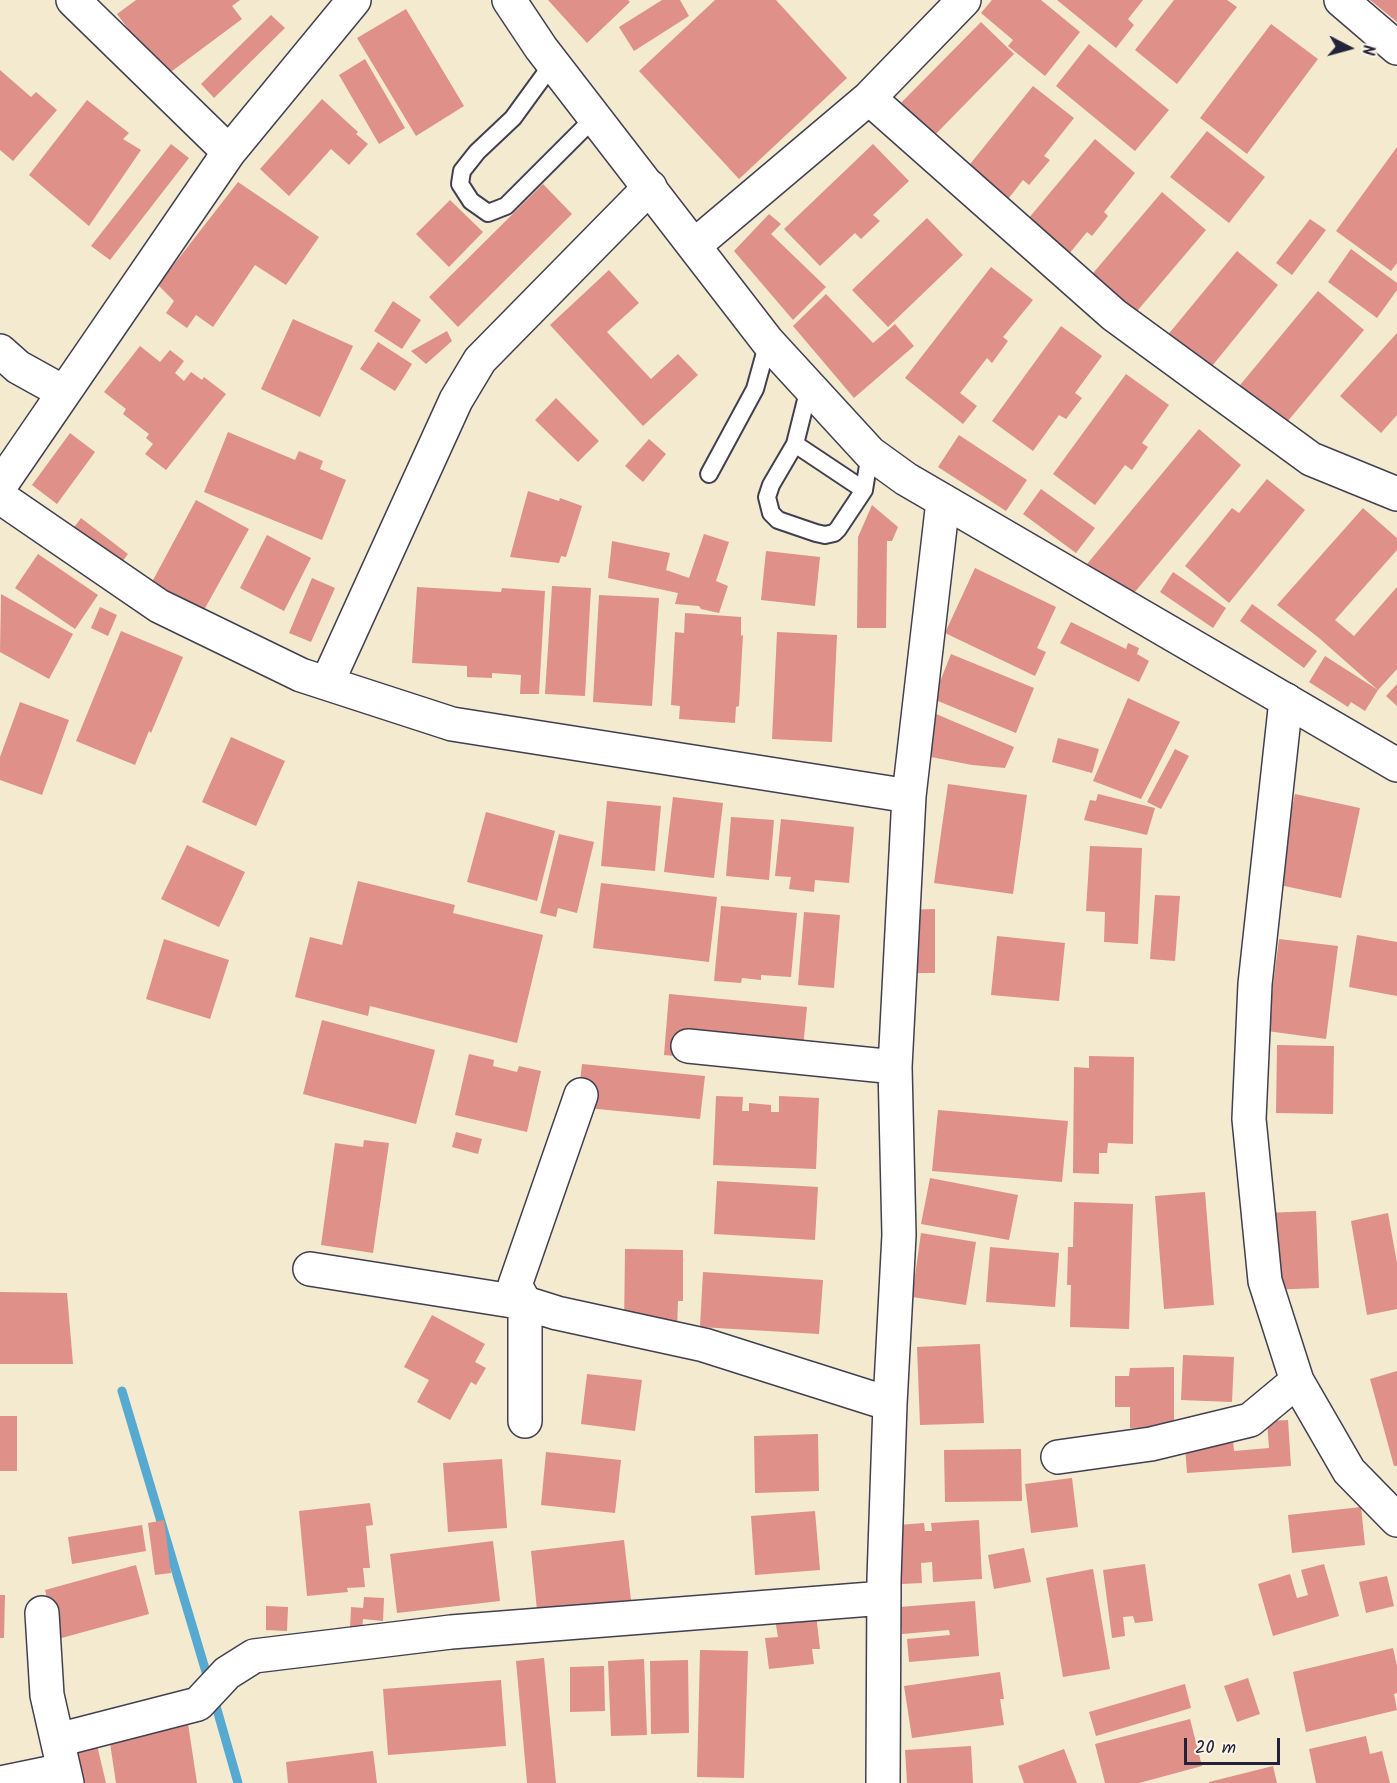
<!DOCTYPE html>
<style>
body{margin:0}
#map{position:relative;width:1397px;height:1783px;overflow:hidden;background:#f3ead0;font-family:Kalam,sans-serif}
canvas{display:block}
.north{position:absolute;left:1319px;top:18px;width:60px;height:60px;-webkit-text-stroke:4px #fcf5e5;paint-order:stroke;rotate:96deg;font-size:16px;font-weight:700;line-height:24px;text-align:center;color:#22223b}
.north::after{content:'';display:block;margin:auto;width:21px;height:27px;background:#22223b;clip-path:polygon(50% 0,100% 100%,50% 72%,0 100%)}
.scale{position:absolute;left:1184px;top:1738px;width:96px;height:27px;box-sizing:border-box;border:3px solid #22223b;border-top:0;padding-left:8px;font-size:18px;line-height:21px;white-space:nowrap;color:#22223b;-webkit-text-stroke:4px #fcf5e5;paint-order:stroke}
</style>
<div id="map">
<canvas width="1397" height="1783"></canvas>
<div class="north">N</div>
<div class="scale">20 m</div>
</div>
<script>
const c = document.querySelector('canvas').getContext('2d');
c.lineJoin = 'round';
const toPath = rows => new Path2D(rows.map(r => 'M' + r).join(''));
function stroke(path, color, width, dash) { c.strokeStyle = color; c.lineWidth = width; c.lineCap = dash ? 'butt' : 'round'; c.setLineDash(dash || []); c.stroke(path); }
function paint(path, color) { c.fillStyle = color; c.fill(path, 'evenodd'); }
stroke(toPath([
 [122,1391,209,1682],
 [214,1699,238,1783]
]), '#56a9d1', 9);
paint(toPath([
 [136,0,240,0,232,6,242,19,164,77,117,14],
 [548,0,628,0,630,2,587,43],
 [662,0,680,0,689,16,634,51,619,27],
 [715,0,776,0,847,78,739,179,639,71],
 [992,0,1041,0,1080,32,1045,76,1008,46,1013,40,981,13],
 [1057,0,1143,0,1128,19,1134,25,1116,48],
 [1174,0,1227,0,1237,7,1177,84,1135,50],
 [1370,0,1397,0,1397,22],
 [406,9,464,106,416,136,357,38],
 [271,15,285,28,214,98,201,84],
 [981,22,1014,54,929,141,896,108],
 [1271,24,1318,59,1247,154,1200,118],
 [1089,44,1169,110,1135,151,1056,86],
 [365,59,405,128,379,144,339,75],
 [0,70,31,97,36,92,57,110,13,161,0,150],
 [1033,86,1074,118,1044,156,1050,160,1029,185,1023,180,990,222,950,189],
 [322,99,358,132,356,134,368,144,349,165,331,149,289,196,260,169],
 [87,100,129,133,123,139,141,150,89,226,29,175],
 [1207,131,1265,177,1229,223,1170,177],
 [1095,139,1135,173,1104,212,1108,216,1092,236,1087,232,1050,277,1028,219],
 [171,144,189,158,110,260,91,246],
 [873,144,909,181,873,215,880,221,861,239,855,233,820,266,784,229],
 [1397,147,1397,263,1391,271,1336,231],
 [238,182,319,237,286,285,255,265,213,327,196,315,187,328,166,313,174,301,158,285],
 [543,184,572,214,458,327,429,297],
 [1162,192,1206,230,1121,330,1077,292],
 [450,200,483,232,449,267,416,234],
 [769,214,781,224,771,234,826,287,793,320,734,251],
 [927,218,963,255,888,327,852,290],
 [1310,219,1326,230,1292,275,1276,263],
 [1351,249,1397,283,1397,290,1377,318,1328,282],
 [1237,251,1278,285,1199,382,1157,348],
 [991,267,1033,300,1003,337,1008,341,992,363,987,358,960,393,977,406,963,424,905,378],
 [609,270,639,303,607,332,651,379,678,354,698,375,643,426,550,325],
 [1318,291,1364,330,1277,434,1231,396],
 [826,294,873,343,895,324,914,346,854,398,793,326],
 [393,301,421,320,402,349,374,331],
 [293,319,353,346,320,417,261,389],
 [1061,326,1102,356,1075,393,1082,398,1066,419,1059,415,1033,451,992,421],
 [447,331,452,341,426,364,411,351],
 [1397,333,1397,415,1381,433,1340,396],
 [378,342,412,364,395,391,360,369],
 [140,346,160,362,170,350,184,361,175,373,184,381,191,372,202,380,204,377,226,394,166,470,145,454,153,444,146,438,149,434,123,414,126,409,104,392],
 [1126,374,1169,405,1142,443,1148,447,1132,470,1125,465,1095,505,1053,474],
 [556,398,599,441,578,462,535,420],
 [1199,429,1241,465,1129,599,1087,564],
 [228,432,295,460,299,451,323,461,320,469,346,480,322,540,204,492],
 [70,433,95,452,57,504,32,485],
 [959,435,1027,480,1006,511,938,467],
 [649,439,666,454,643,482,625,466],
 [1267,479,1305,510,1229,603,1185,566,1232,508,1239,513],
 [1041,489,1095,528,1076,553,1023,514],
 [528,491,559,501,560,498,582,506,566,557,561,556,559,563,510,557],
 [196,500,249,529,204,610,152,582],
 [872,505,898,527,892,541,887,541,886,628,857,628,858,537],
 [1363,508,1397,538,1397,550,1335,620,1354,636,1397,587,1397,669,1378,690,1365,711,1351,702,1348,707,1309,682,1325,656,1378,690,1319,638,1277,605],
 [81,518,128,554,111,577,64,541],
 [704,534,729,542,716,581,728,586,719,613,701,609,699,606,675,604,678,593,608,578,612,541,670,553,666,570,689,578],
 [267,535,311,558,284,611,240,588],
 [766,551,820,557,815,606,761,600],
 [38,554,98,595,75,629,15,588],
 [975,568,1056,607,1037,648,1046,652,1035,676,945,633],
 [1173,572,1226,608,1213,628,1160,592],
 [312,578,335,588,311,642,289,633],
 [552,586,591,588,585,696,545,694],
 [417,587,501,592,502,588,545,591,539,694,520,694,521,675,492,673,492,678,467,677,467,666,412,663],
 [1,594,73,634,49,679,0,652],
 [599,595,659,598,652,706,593,702],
 [1252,604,1317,651,1304,668,1240,621],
 [100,607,117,615,108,636,91,628],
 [685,613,741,617,741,636,743,635,739,706,736,707,735,723,679,719,680,706,671,705,675,632,684,633],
 [1071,622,1126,649,1128,643,1139,648,1137,654,1149,661,1139,682,1060,643],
 [121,631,183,657,151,733,149,731,135,765,76,741],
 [777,632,837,635,832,742,772,739],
 [951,654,1034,688,1016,733,933,699],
 [1397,684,1397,706,1386,696],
 [1128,698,1180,722,1141,799,1093,781],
 [20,702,69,720,42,795,0,780,0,757],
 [936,714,1014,747,1005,768,972,765,931,757,927,736],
 [231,737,285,761,256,826,202,802],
 [1058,738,1099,749,1092,773,1052,762],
 [1175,749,1189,756,1161,809,1147,802],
 [948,784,1027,795,1013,894,934,883],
 [1098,794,1155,808,1147,835,1084,820,1090,800,1096,801],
 [1295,794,1360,808,1341,898,1275,884],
 [673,797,723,803,714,878,664,872],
 [607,801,661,806,655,871,601,866],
 [486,812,555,831,537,901,467,882],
 [731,817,774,820,769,880,726,876],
 [781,819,854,827,849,883,815,880,814,892,789,889,791,877,775,876],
 [559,834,594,842,577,913,558,908,556,917,540,913],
 [187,845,245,872,219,927,161,899],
 [1090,846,1142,848,1138,944,1104,942,1105,912,1086,911],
 [358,881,455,905,453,913,543,935,517,1043,370,1006,368,1016,295,997,310,937,342,945],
 [601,883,717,897,709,962,593,948],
 [1155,895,1180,896,1175,961,1150,959],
 [721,906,797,913,791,977,761,975,761,980,742,978,741,983,714,981],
 [935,909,935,973,903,973,903,910],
 [804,912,840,915,834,988,798,985],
 [1357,935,1397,942,1397,996,1349,987],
 [997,936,1065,943,1059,1001,991,995],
 [164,939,229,960,210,1019,146,999],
 [1279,939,1338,946,1326,1039,1267,1031],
 [669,994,807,1007,801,1068,739,1062,739,1068,696,1064,697,1058,664,1055],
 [322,1020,435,1050,416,1124,303,1094],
 [1277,1045,1334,1046,1333,1114,1276,1113],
 [469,1054,494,1060,493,1066,517,1072,519,1066,541,1071,527,1132,455,1115],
 [1089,1056,1134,1057,1133,1144,1108,1143,1107,1153,1099,1153,1099,1174,1073,1173,1074,1067,1089,1068],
 [582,1064,705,1076,700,1119,577,1107],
 [716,1096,743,1097,742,1111,749,1111,749,1103,771,1105,771,1112,779,1112,779,1096,819,1098,816,1169,713,1165],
 [938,1110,1068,1121,1062,1182,932,1171],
 [456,1132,482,1139,478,1154,452,1147],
 [364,1140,389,1143,373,1253,321,1245,335,1143,363,1147],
 [930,1178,1018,1195,1009,1240,921,1224],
 [717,1181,818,1187,815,1240,714,1234],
 [1205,1192,1214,1305,1164,1309,1155,1196],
 [1074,1202,1133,1204,1129,1329,1070,1327,1071,1285,1067,1285,1068,1247,1073,1247],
 [1316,1211,1319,1288,1268,1290,1265,1213],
 [1388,1213,1397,1263,1397,1309,1367,1315,1351,1221],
 [921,1233,976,1242,966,1305,912,1297],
 [990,1247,1059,1253,1055,1307,986,1302],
 [625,1249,683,1250,683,1301,678,1301,677,1330,624,1329],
 [703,1272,823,1280,819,1334,700,1327],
 [0,1292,67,1293,73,1364,0,1364],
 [432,1315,485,1344,475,1362,486,1368,476,1385,471,1382,450,1420,417,1402,429,1380,404,1367],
 [980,1344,984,1423,920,1425,917,1347],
 [1183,1355,1234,1357,1232,1402,1181,1400],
 [1174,1367,1174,1427,1130,1428,1130,1407,1115,1407,1115,1376,1129,1376,1130,1368],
 [1397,1371,1397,1466,1394,1466,1370,1379],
 [587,1374,642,1380,635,1431,581,1424],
 [0,1416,17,1416,17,1471,0,1471],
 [1288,1420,1291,1466,1187,1473,1184,1433,1232,1429,1234,1451,1269,1448,1267,1421],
 [818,1434,819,1491,755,1493,754,1436],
 [1021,1449,1022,1501,945,1502,944,1450],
 [546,1452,621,1460,615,1513,541,1505],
 [502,1459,507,1528,448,1532,443,1463],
 [1072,1478,1078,1527,1031,1533,1025,1484],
 [370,1503,373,1525,366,1526,370,1568,363,1568,365,1587,347,1588,348,1592,307,1596,299,1511],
 [1361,1507,1365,1545,1292,1553,1288,1515],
 [815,1511,820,1570,755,1575,751,1516],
 [164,1520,171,1573,155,1575,148,1523],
 [979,1520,982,1579,933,1582,932,1562,921,1563,922,1583,902,1584,899,1525,924,1523,925,1531,932,1531,931,1523],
 [142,1525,146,1551,72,1564,68,1537],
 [624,1540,631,1600,537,1610,531,1551],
 [493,1541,500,1601,397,1613,390,1554],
 [1024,1548,1031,1582,994,1589,988,1555],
 [1145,1564,1153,1621,1135,1623,1133,1616,1123,1617,1125,1636,1112,1638,1103,1570],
 [1324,1564,1339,1616,1273,1636,1258,1584,1290,1574,1297,1598,1308,1595,1301,1570],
 [136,1565,149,1614,58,1639,45,1590],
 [1093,1569,1110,1669,1063,1677,1046,1578],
 [1387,1576,1394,1606,1366,1613,1359,1582],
 [0,1595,5,1595,4,1638,0,1638],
 [364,1597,384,1598,383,1621,363,1619,362,1630,350,1629,351,1607,363,1608],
 [975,1601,979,1656,909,1662,907,1639,950,1635,949,1630,902,1634,899,1607],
 [266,1606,288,1607,287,1631,266,1630],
 [816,1614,820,1649,812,1649,814,1664,769,1669,765,1638,778,1637,775,1619],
 [1393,1648,1397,1666,1397,1693,1394,1694,1397,1710,1306,1732,1293,1672],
 [700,1650,748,1651,744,1778,697,1777],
 [544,1658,556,1783,527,1783,516,1661],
 [644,1659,647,1735,611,1736,608,1661],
 [688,1660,689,1733,651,1734,650,1661],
 [604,1666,605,1711,570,1712,570,1667],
 [1000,1672,1004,1699,1000,1699,1004,1725,912,1738,904,1686],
 [1248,1678,1260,1714,1237,1722,1224,1686],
 [501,1680,506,1746,388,1755,383,1689],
 [1185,1684,1191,1708,1096,1736,1089,1712],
 [187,1717,197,1783,116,1783,108,1730],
 [1190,1719,1202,1766,1139,1783,1105,1783,1095,1744],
 [1366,1736,1370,1754,1382,1751,1390,1783,1316,1783,1309,1749],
 [95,1737,106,1783,82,1783,73,1742],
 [971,1746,973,1783,907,1783,905,1750],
 [1064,1749,1077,1783,1024,1783,1018,1766],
 [373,1751,377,1783,288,1783,286,1762],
 [1273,1766,1277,1783,1209,1783,1209,1782]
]), '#df9088');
const lane = toPath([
 [553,63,513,118,477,152,462,171,460,184,471,201,488,213,506,206,595,117],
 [809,388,795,444,771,485,767,497,771,513,778,520,816,533,825,535,834,533,838,529,864,490,870,453],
 [795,444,864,490],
 [709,474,755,389,768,342]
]);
const street = toPath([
 [73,0,229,152],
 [1341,0,1397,48],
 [869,98,1114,315,1311,459,1397,494],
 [695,245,869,98,964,0],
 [0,351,18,367,63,392],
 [0,486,229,152,354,0],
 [0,497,159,606,301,675,452,724,909,796],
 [327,683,456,400,480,360,650,187],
 [1286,700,1255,984,1249,1119,1265,1281,1297,1381,1349,1471,1397,1520],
 [688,1046,895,1067],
 [310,1269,525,1303,557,1313,704,1345,890,1404],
 [525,1421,525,1303,515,1285,581,1095],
 [1058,1457,1151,1444,1250,1420,1297,1381],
 [42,1613,47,1695,67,1783],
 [58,1740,198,1704,227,1673,254,1656,451,1632,884,1598],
 [0,1783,64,1770],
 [883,1783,884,1579,890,1404,899,1235,895,1067,909,796,943,501]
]);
const secondary = toPath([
 [509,0,541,48,768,342,870,453,906,479,1397,765]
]);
stroke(lane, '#414051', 20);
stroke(street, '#414051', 36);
stroke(secondary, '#414051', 36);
stroke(lane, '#fff', 16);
stroke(street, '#fff', 33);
stroke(secondary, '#fff', 33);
</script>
